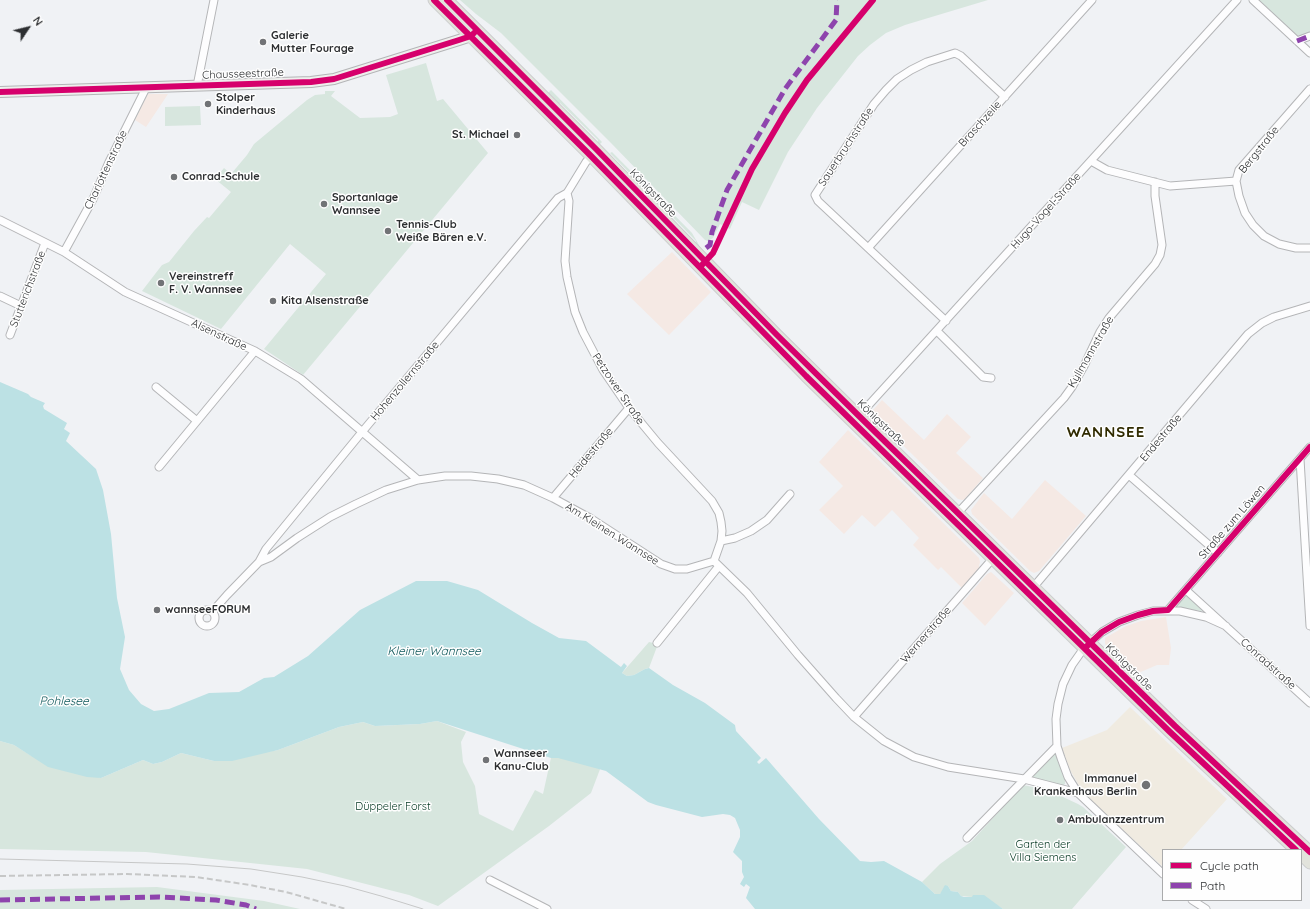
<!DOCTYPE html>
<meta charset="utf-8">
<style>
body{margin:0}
#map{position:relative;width:1310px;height:909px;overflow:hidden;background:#f0f2f5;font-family:Quicksand,sans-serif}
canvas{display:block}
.legend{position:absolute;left:1162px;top:849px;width:140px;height:52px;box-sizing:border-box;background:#fefefe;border:1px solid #aaabac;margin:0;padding:5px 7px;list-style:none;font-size:12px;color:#2d2f31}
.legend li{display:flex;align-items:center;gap:8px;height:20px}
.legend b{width:20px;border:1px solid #aaabac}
.north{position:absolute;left:8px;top:8px;width:40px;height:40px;-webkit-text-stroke:3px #fefefe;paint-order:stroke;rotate:55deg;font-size:11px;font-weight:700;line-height:16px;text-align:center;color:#2d2f31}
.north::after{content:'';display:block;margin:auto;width:14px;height:18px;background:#2d2f31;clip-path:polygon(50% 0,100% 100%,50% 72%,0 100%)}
</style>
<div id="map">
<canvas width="1310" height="909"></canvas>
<ul class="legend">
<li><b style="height:5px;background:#d6006c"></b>Cycle path</li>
<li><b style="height:5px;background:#8e44ad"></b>Path</li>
</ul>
<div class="north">N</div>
</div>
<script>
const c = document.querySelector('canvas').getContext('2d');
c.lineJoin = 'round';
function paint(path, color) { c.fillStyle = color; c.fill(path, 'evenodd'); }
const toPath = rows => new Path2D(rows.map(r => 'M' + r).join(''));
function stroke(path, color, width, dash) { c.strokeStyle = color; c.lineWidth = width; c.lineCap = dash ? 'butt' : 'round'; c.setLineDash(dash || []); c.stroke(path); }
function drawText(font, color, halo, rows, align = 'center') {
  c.font = font + ' Quicksand,sans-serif'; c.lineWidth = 3; c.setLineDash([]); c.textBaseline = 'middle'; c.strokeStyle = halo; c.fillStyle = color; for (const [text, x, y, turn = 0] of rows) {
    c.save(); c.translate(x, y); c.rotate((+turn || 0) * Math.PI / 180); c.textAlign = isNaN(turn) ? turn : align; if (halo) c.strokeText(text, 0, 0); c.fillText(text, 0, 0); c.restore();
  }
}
paint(toPath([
 [148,94,168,94,146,127,135,120],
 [672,252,711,292,669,335,627,294],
 [882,400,924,440,947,414,971,437,956,453,983,478,965,499,962,500,958,499,873,416,873,410],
 [848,430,979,558,980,562,979,566,981,568,962,588,941,567,938,570,913,545,919,538,892,510,875,527,862,515,844,534,819,510,843,486,819,462],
 [1045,480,1086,516,1039,571,1034,573,1030,571,972,514,971,510,984,493,1012,519],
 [991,572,1014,593,985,626,962,603,987,574],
 [1166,617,1171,648,1169,665,1157,665,1136,674,1105,644,1105,638,1126,626,1141,621]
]), '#f5e9e4');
paint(toPath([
 [1130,707,1227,799,1181,850,1163,850,1163,867,1095,804,1081,789,1070,770,1062,748,1107,730]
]), '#f0ebe1');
paint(toPath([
 [460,0,988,0,905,25,886,33,870,45,858,56,817,108,788,152,759,210,742,202,730,229,720,224,713,238,708,241,705,240,611,143,501,33,476,14],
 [1259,0,1310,0,1310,32,1299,37],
 [426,63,437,101,443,99,488,153,303,375,264,349,326,274,290,244,221,329,142,291,162,265,169,262,194,231,207,217,209,218,231,192,215,179,224,168,231,174,247,155,254,144,307,100,315,95,325,94,325,91,335,91,331,96,360,118,390,117,398,114,386,75],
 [551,90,602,142,598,146,597,145,598,140,560,103,557,106,548,93],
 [200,106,201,125,165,126,165,107],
 [612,152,692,233,703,252,694,245,696,241,610,153],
 [1188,595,1203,610,1201,611,1180,608,1178,606,1179,603],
 [649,642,658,644,649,668,645,669,634,675,627,676,622,673],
 [437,721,466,732,461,742,463,762,475,786,479,814,513,831,535,790,543,794,556,735,605,756,591,793,549,826,438,906,409,895,307,869,146,852,0,849,0,741,14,745,30,755,101,778,143,760,153,764,162,762,181,753,214,761,278,750,339,727,363,722,375,726,420,724],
 [1055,753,1065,780,1065,784,1062,786,1033,778,1031,776],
 [1023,785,1048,790,1078,804,1083,807,1126,847,1072,909,1003,909,998,906,972,897,961,896,958,892,951,891,948,886,940,894,935,894,922,882,940,864,972,841],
 [157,887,264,901,300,909,0,909,0,890]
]), '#d7e6de');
paint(toPath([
 [0,382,28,394,31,397,45,403,43,406,44,409,67,423,64,429,70,433,66,441,96,469,103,490,111,534,117,598,125,637,120,669,129,690,141,704,154,711,169,709,209,693,239,692,264,678,274,677,308,656,360,610,416,581,447,581,478,590,532,623,559,638,586,641,621,667,624,663,627,666,622,673,627,676,634,675,645,669,649,668,673,685,705,703,735,725,736,731,761,758,757,762,759,764,766,758,819,819,860,861,871,862,884,861,922,882,935,894,940,894,945,885,948,886,951,891,958,892,961,896,964,897,972,897,973,895,984,895,1003,909,755,909,746,898,750,887,746,884,744,887,740,884,744,877,742,872,742,861,733,852,740,837,740,830,735,818,730,815,723,814,702,817,656,805,648,802,606,771,558,758,551,758,437,721,420,724,375,726,363,722,339,727,278,750,232,761,214,761,181,753,162,762,153,764,143,760,101,778,87,777,48,767,14,745,0,741]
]), '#bce1e4');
const street = toPath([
 [1253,0,1310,53],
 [1297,41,1310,36],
 [197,86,214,0],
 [1310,89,1239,170,1236,181,1239,196,1245,213,1253,225,1264,236,1279,244,1296,248,1310,248],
 [1091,161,1107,170,1170,186,1236,181],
 [567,193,569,201,565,261,567,277,575,312,583,332,603,370,629,408,658,443,712,501,719,513,721,522,722,531,721,541,714,561],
 [0,220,64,252,125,292,255,351,301,379,418,480],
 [868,248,1092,0],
 [64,252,93,199,109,162,146,88],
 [0,296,21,306],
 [946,321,818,201,815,195,874,104,886,90,897,79,911,70,927,62,955,53,961,56,1005,97],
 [937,331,983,377,991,378],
 [10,335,45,243],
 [156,387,197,421],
 [856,419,1237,0],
 [1300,459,1310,626],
 [159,467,255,351],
 [1129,475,1218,553],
 [553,498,629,408],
 [955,516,1064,398,1072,387,1084,366,1100,332,1109,318,1155,264,1160,255,1162,245,1155,196,1155,182],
 [721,541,735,538,751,531,767,520,790,494],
 [259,562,271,557,297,538,330,517,356,504,386,490,418,480,445,476,471,476,498,479,524,485,553,498,590,518,661,564,675,569,687,569,714,561,747,593,798,655,836,698,854,717,884,741,914,757,948,767,1024,779,1078,793,1163,874],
 [1031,590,1248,334,1262,323,1274,317,1310,306],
 [1186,590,1310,703],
 '199 618a8 8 0 1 1 16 0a8 8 0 1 1-16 0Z',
 [1168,610,1310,447],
 [212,612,227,595,259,562,266,549,362,432,558,198,567,193,586,162,594,153],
 [657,643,719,566],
 [854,717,995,556],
 [1078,793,1068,777,1061,758,1057,746,1056,719,1058,704,1063,684,1072,665,1084,648,1102,632,1119,622,1138,615,1153,611,1180,611,1206,617,1226,626],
 [967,838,1057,746],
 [490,880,547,909],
 [1192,900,1206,909]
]);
const secondary = toPath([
 [0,92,311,82,334,79,459,40,471,36,476,32]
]);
const primary = toPath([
 [434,0,591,156,806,376,1170,732,1296,850],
 [447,0,597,150,777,335,859,416,1175,726,1310,852],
 [1301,854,1310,863]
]);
stroke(street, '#b4b5b7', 9);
stroke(secondary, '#b4b5b7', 12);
stroke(primary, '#cbcdce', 13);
stroke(street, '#fdfdfe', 7);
stroke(secondary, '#efefed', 10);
stroke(primary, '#e2e3dc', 11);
stroke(toPath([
 [0,859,187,864,251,869,302,877,345,886,381,896,423,909]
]), '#c6c7c7', 1);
stroke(toPath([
 [0,876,127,874,196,877,250,885,286,892,346,909]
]), '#c6c7c7', 2, [6, 3]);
stroke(toPath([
 [1297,41,1310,36],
 [706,248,710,245,712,232,727,190,785,89,836,20,837,0],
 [0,900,159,897,216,900,246,905,256,909]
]), '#8e44ad', 5, [10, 5]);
stroke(toPath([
 [434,0,591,156,806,376,1170,732,1296,850],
 [447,0,597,150,777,335,859,416,1175,726,1310,852],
 [0,92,311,82,334,79,459,40,471,36,474,33],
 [701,266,713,253,752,169,785,113,807,80,873,0],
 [1086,647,1102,632,1119,622,1138,615,1153,611,1168,610,1310,447]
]), '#d6006c', 6);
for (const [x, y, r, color] of [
 [263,42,4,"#717376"],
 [208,104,4,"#717376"],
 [517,135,4,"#717376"],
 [174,177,4,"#717376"],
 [324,204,4,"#717376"],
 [388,231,4,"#717376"],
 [161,283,4,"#717376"],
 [273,301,4,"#717376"],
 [157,610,4,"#717376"],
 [486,760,4,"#717376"],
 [1146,785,5,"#717376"],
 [1060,820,4,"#717376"]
]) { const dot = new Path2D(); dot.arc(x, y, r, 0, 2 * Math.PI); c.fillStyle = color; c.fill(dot); stroke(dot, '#fefefe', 1.5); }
drawText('bold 11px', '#2d2f31', '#fefefe', [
 ["Galerie",271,36],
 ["Mutter Fourage",271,49],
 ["Stolper",216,98],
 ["Kinderhaus",216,111],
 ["St. Michael",509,135,"right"],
 ["Conrad-Schule",182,177],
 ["Sportanlage",332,198],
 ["Wannsee",332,211],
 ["Tennis-Club",396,225],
 ["Weiße Bären e.V.",396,238],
 ["Vereinstreff",169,277],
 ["F. V. Wannsee",169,290],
 ["Kita Alsenstraße",281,301],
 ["wannseeFORUM",165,610],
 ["Wannseer",494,754],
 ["Kanu-Club",494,767],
 ["Immanuel",1137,779,"right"],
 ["Krankenhaus Berlin",1137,792,"right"],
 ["Ambulanzzentrum",1068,820]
], 'left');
drawText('11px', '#2d2f31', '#fefefe', [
 ["Chausseestraße",243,74,-2],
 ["Braschzeile",980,124,-48],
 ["Sauerbruchstraße",846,147,-57],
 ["Bergstraße",1259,150,-51],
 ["Charlottenstraße",106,170,-65],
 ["Königstraße",653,193,46],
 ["Hugo-Vogel-Straße",1046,211,-48],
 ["Stutterichstraße",28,289,-69],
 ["Alsenstraße",219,335,25],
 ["Kyllmannstraße",1091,352,-60],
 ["Hohenzollernstraße",405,381,-50],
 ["Petzower Straße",618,389,56],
 ["Königstraße",881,423,44],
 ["Endestraße",1161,438,-50],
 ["Heidestraße",591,453,-50],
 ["Straße zum Löwen",1232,522,-49],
 ["Am Kleinen Wannsee",612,534,32],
 ["Wernerstraße",926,635,-49],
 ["Conradstraße",1268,664,42],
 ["Königstraße",1129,667,45]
]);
drawText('11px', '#023620', '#fefefe', [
 ["Düppeler Forst",393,807],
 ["Garten der",1043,845],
 ["Villa Siemens",1043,858]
]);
drawText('italic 12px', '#0d575a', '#fefefe', [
 ["Kleiner Wannsee",434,651],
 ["Pohlesee",64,701]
]);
c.letterSpacing = '1px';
drawText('bold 15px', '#302b00', '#fefefe', [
 ["WANNSEE",1106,432]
]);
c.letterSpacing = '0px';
</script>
